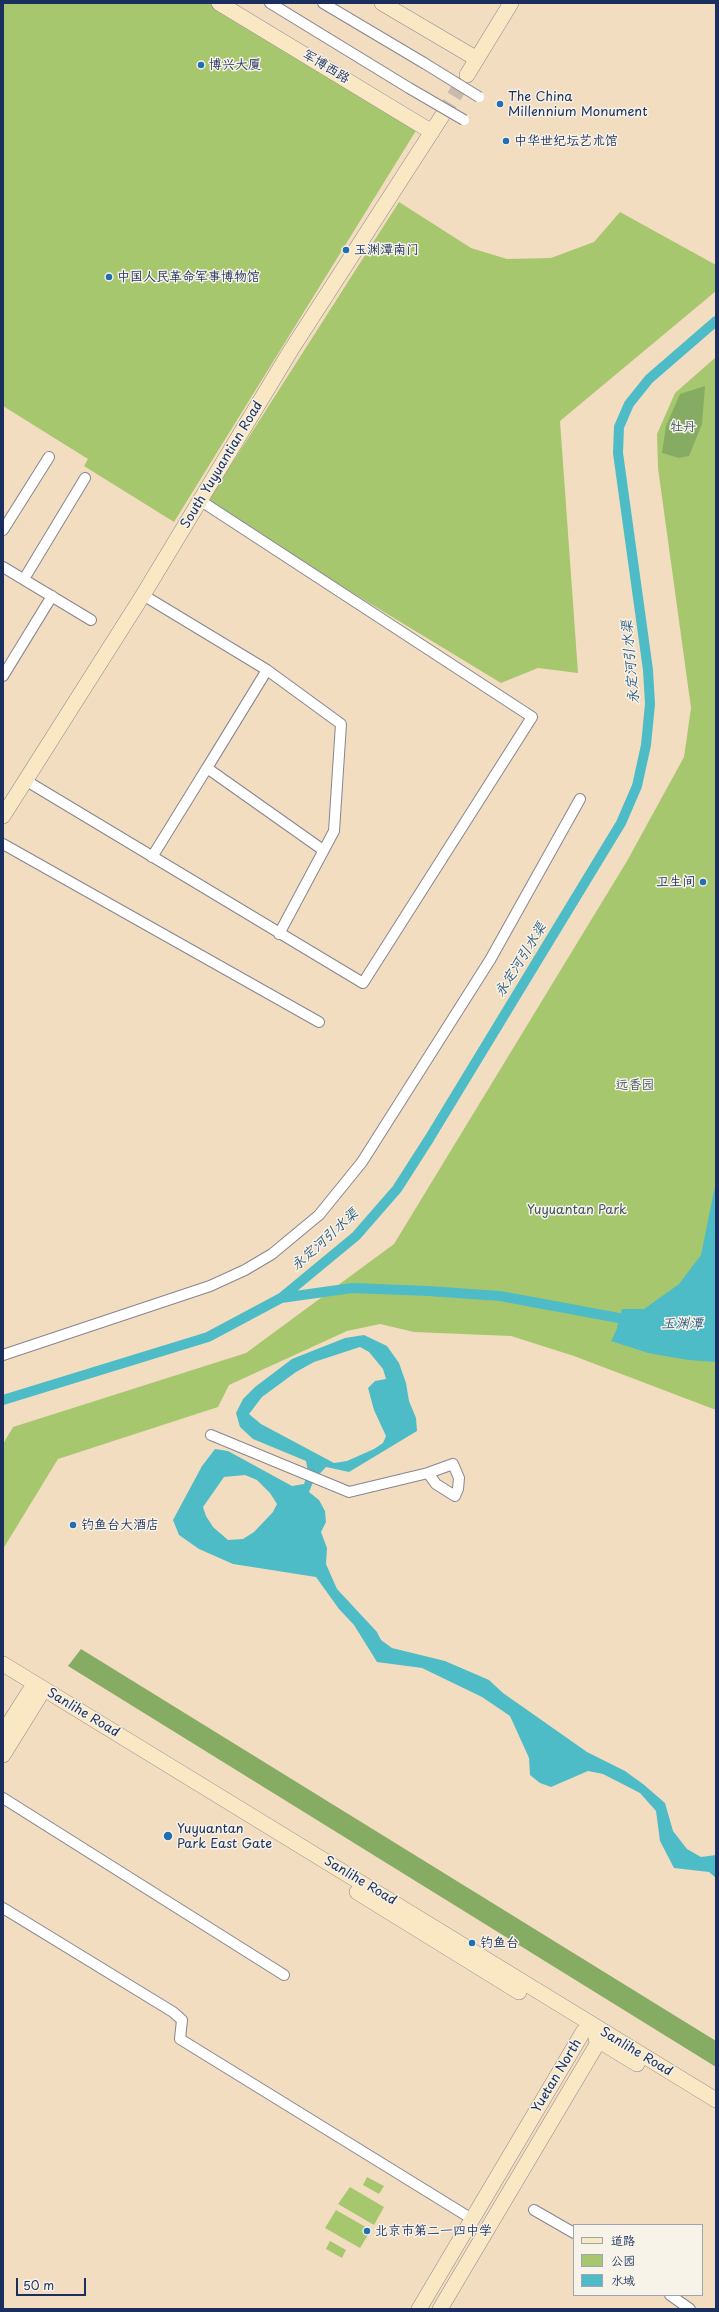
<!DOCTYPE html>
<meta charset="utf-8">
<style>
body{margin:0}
#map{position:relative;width:719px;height:2312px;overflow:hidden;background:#f3ddc0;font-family:"Playpen Sans","LXGW WenKai TC",sans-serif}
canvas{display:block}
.frame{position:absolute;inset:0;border:4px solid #1b2f5e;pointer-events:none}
.legend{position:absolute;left:573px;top:2224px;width:130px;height:72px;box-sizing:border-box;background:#f7f3e8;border:1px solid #9fa5b1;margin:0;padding:5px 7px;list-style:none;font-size:12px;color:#1b2f5e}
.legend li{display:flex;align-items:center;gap:8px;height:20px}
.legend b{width:20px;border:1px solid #9fa5b1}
.scale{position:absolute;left:16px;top:2278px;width:70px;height:18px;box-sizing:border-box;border:2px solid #1b2f5e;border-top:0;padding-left:5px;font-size:12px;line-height:14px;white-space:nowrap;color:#1b2f5e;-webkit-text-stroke:3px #f7f3e8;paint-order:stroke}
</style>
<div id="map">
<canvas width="719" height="2312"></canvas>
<div class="frame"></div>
<ul class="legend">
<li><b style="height:5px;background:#fae7c3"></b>道路</li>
<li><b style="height:11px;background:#a7c76f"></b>公园</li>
<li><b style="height:11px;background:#4ebcc6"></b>水域</li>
</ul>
<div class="scale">50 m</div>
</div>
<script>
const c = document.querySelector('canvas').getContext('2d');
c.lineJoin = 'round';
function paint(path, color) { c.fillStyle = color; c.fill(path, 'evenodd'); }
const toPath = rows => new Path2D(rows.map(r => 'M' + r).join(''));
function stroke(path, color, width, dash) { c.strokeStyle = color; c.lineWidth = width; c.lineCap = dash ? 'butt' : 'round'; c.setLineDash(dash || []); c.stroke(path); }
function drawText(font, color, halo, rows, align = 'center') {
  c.font = font + ' "Playpen Sans","LXGW WenKai TC",sans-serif'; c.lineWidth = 3; c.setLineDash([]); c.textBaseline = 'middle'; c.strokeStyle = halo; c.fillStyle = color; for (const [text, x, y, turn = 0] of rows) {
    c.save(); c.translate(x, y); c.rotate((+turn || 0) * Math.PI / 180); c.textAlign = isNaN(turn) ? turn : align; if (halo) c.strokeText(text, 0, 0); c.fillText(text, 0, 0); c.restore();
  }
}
paint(toPath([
 [3,3,213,3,417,129,174,522,84,466,88,459,3,406],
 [399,202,471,248,507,259,551,258,594,242,620,212,716,265,716,291,560,421,578,673,538,668,501,683,206,504],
 [716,357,716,1410,574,1356,511,1336,414,1332,380,1324,347,1331,229,1385,218,1407,58,1459,3,1549,3,1444,13,1427,246,1353,394,1244,627,861,684,757,691,708,658,468,657,434,675,393],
 [367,2177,384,2186,379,2194,363,2185],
 [350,2187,384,2207,374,2225,338,2204],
 [336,2210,371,2230,360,2248,325,2228],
 [330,2241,346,2250,342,2258,326,2249]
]), '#a7c76f');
paint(toPath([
 [705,386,702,424,689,456,679,458,662,453,666,426,680,394],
 [81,1649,716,2041,716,2067,68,1666]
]), '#85ac62');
paint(toPath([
 [716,1181,716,1362,688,1360,648,1353,611,1341,616,1331,622,1309,644,1309,679,1284,701,1255],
 [364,1335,387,1346,399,1363,406,1383,409,1401,416,1418,417,1431,349,1472,326,1467,314,1480,309,1492,319,1500,325,1511,326,1522,321,1532,327,1548,326,1564,337,1589,377,1632,381,1640,392,1648,445,1661,489,1680,503,1693,587,1752,625,1771,643,1784,665,1803,673,1831,687,1849,701,1857,716,1855,716,1878,709,1872,674,1868,660,1841,656,1811,640,1793,603,1774,588,1771,551,1787,540,1783,530,1775,529,1758,510,1716,482,1697,422,1668,377,1662,354,1625,339,1609,316,1577,233,1564,199,1549,179,1535,173,1520,202,1466,215,1449,228,1451,292,1486,304,1484,308,1472,306,1461,253,1439,240,1427,236,1413,243,1399,255,1387,292,1359,345,1338],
 [360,1347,369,1352,383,1369,386,1379,375,1381,368,1388,374,1410,386,1436,383,1443,374,1449,347,1461,334,1463,261,1424,249,1414,262,1397,296,1372,314,1362],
 [245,1475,257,1480,270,1493,277,1504,273,1512,254,1532,243,1539,228,1540,213,1527,206,1516,203,1507,224,1477]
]), '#4ebcc6');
stroke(toPath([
 [281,1298,352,1288,428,1291,500,1296,619,1318],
 [3,1400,208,1337,281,1298,356,1236,397,1189,429,1139,621,823,637,786,646,745,650,704,648,670,618,453,619,427,629,404,649,379,716,321]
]), '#4ebcc6', 10);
stroke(toPath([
 [442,116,467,75]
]), '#c8baac', 15, [15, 8]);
const street = toPath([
 [270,3,409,88],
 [323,3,424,63],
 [3,530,49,457],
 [3,567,91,620],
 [24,579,85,478],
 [143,595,267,670,341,724,334,831,279,934],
 [267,670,207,768,323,850],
 [3,676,52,596],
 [25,780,363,983,532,717,201,501],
 [3,844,319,1022],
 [152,857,207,768],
 [3,1355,210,1286,245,1270,272,1254,319,1215,362,1162,490,960,580,799],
 [211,1435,349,1492,428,1473],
 [453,1464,459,1478,458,1489,455,1496,436,1484,428,1473,453,1464],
 [3,1798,284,1975],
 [3,1908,173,2012,182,2020,180,2039,472,2219],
 [534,2210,574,2233],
 [670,2295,690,2309]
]);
const secondary = toPath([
 [219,3,432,132],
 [382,3,477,59],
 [467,75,511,3],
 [3,816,143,595,291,350,442,116],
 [3,1664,716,2100],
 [3,1733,29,1692,39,1686],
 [3,1755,39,1697,39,1686],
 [357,1892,519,1992],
 [596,2039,637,2064],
 [419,2309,583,2032,593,2026],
 [440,2309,599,2041]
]);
stroke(street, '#87868f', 12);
stroke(secondary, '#87868f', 16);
stroke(street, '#fff', 10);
stroke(secondary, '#fae7c3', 15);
const streetBridge = toPath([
 [424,63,479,97],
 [409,88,464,120]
]);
stroke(streetBridge, '#87868f', 12, []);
stroke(streetBridge, '#fff', 10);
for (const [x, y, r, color] of [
 [201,65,4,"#1f6fb2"],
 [500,104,4,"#1f6fb2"],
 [506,141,4,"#1f6fb2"],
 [346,250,4,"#1f6fb2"],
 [109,277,4,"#1f6fb2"],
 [703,882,4,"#1f6fb2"],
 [73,1525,4,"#1f6fb2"],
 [168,1836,5,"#1f6fb2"],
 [472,1943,4,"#1f6fb2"],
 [367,2231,4,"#1f6fb2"]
]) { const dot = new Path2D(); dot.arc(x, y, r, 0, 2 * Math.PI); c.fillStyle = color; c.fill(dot); stroke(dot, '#f7f3e8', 1.5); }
drawText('13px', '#1b2f5e', '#f7f3e8', [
 ["博兴大厦",209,65],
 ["The China",508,97],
 ["Millennium Monument",508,112],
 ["中华世纪坛艺术馆",514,141],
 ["玉渊潭南门",354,250],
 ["中国人民革命军事博物馆",117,277],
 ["卫生间",695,882,"right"],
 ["钓鱼台大酒店",81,1525],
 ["Yuyuantan",177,1829],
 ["Park East Gate",177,1844],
 ["钓鱼台",480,1943],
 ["北京市第二一四中学",375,2231]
], 'left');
drawText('13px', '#1b2f5e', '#f7f3e8', [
 ["军博西路",326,67,31],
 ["South Yuyuantian Road",222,465,-59],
 ["Sanlihe Road",83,1713,31],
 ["Sanlihe Road",360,1881,31],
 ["Sanlihe Road",636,2052,31],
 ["Yuetan North",557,2076,-59]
]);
drawText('13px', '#3e5562', '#f7f3e8', [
 ["牡丹",683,427],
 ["远香园",635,1085],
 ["Yuyuantan Park",577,1210]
]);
drawText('italic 14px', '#2a597d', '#f7f3e8', [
 ["永定河引水渠",631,662,-95],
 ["永定河引水渠",521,960,-58],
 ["永定河引水渠",325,1240,-42],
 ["玉渊潭",682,1324]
]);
</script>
